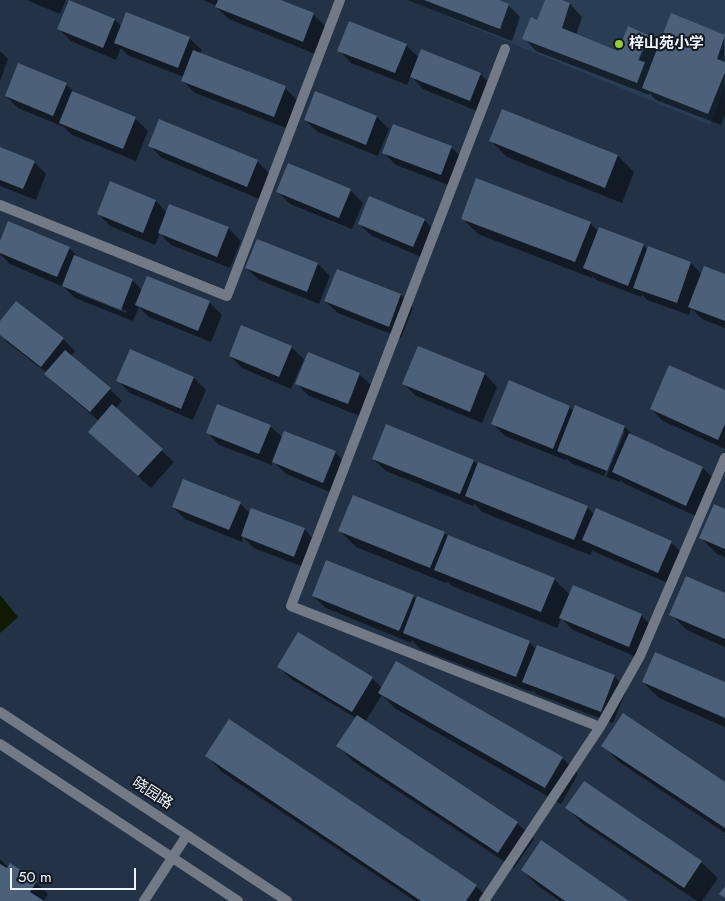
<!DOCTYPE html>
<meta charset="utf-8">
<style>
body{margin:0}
#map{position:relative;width:725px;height:901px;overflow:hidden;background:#233246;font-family:Jost,sans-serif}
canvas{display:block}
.scale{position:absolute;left:10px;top:868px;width:126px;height:22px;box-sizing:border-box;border:2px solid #eff5fd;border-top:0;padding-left:6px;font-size:15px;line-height:18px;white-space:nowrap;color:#eff5fd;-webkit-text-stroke:4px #131a23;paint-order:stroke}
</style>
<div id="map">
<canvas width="725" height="901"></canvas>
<div class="scale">50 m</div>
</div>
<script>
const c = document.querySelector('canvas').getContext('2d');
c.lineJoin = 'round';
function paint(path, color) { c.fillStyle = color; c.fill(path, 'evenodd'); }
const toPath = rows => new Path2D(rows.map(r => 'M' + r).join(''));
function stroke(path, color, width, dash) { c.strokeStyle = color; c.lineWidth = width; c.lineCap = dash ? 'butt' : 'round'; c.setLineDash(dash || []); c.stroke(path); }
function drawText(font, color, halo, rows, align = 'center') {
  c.font = font + ' Jost,"Noto Sans SC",sans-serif'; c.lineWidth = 4; c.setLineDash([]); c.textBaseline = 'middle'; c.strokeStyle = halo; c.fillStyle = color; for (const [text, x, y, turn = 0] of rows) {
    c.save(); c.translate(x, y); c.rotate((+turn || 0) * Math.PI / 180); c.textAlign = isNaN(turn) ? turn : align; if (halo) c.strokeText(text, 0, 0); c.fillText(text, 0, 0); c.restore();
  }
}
paint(toPath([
 [407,0,725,0,725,87,710,125]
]), '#293d55');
paint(toPath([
 [0,595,18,617,0,633]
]), '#101a01');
paint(toPath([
 [27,0,66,0,60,14],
 [203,0,277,0,313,14,326,27,315,54,229,19,216,7,217,6],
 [407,0,496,0,508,5,520,17,512,41],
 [546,0,559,0,570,4,582,17,576,35,619,52,647,36,659,48,724,36,725,115,721,125,656,100,649,93,649,95,536,51,524,38,537,21],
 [644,40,647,40,637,66,635,65],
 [70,1,115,20,121,26,189,38,202,50,200,54,285,88,297,100,286,128,195,93,183,81,184,77,127,55,121,48,116,60,71,41,59,29],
 [406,45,419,58,480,74,493,86,482,113,423,89,411,76,407,85,351,63,339,50],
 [0,51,8,59,0,81],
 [66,84,76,94,135,118,148,131,136,161,72,135,64,127,18,108,6,96],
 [377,117,389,129,378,156,318,132,305,120],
 [160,121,257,161,270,174,259,199,162,158,150,146],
 [394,126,452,148,464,160,454,187,396,165,384,153],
 [491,141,618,156,634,172,622,203,507,157],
 [0,148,34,162,46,174,36,200,0,186],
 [111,183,156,201,167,213,228,228,241,241,230,268,171,245,160,233,155,245,110,226,98,213],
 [350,190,363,203,352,229,290,204,278,192],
 [462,218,590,223,599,232,643,245,648,250,691,263,702,275,725,276,725,328,702,319,691,308,689,315,647,300,642,294,641,297,597,280,592,276,592,278,478,234],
 [424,220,436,232,426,259,372,236,359,224],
 [0,245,69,248,79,258,132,280,142,290,148,278,209,302,222,315,211,342,149,317,139,307,133,321,75,298,64,287,10,264,0,254],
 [76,290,127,311,126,313,76,293],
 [318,264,330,276,319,304,259,280,246,268],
 [337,270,401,295,413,308,401,338,338,313,325,301],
 [0,323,63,339,75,351,71,356,110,389,122,401,115,409,174,462,151,488,102,444,99,421,58,386,46,374,47,373,7,342,0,334],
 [291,347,304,359,291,389,242,368,230,356],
 [418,347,485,374,497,387,482,423,416,396,404,384],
 [130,351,194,378,206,390,193,420,130,393,118,380],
 [359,374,372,386,360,416,309,396,297,384],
 [725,392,725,449,663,421,651,409],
 [569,407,574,411,625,427,636,438,703,468,715,480,698,517,625,484,621,480,620,482,606,477,625,431,622,431,604,476,571,463,566,458,565,460,505,436,492,423],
 [270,426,283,438,335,452,347,465,335,494,286,474,273,461,272,465,219,445,207,432],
 [373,459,474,461,478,465,587,507,594,514,671,542,683,554,670,584,595,552,593,550,590,555,482,512,474,503,473,506,386,471],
 [240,503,250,514,304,529,316,542,306,568,254,548,243,537,242,542,185,519,173,507],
 [725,511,725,557,717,554,701,538],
 [340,531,444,533,448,537,554,579,570,595,574,587,642,616,654,628,641,659,573,630,561,618,557,628,452,586,447,581,446,583,356,547],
 [725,594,725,647,687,630,671,614],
 [313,596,413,596,417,600,529,642,536,649,614,676,627,689,613,723,536,694,533,690,532,692,420,649,412,640,411,643,326,608],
 [278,666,372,678,382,688,562,758,578,774,561,804,396,709,382,695,365,722,517,823,534,839,514,868,354,762,338,746,356,718,291,679],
 [643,682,725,683,725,727,659,698],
 [603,745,725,783,725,833,619,762],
 [206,755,476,886,491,901,415,901,222,772],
 [584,782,701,862,718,878,702,901,697,901,583,824,567,808],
 [0,859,9,868,36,882,48,894,44,901,0,901],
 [522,870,627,901,560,901,538,886]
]), '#0007');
paint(toPath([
 [69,0,115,19,103,48,57,29],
 [218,0,281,0,314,13,303,42,215,7],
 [424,0,499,0,509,4,500,29],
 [545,0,562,0,570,3,562,28,618,51,628,26,648,35,638,60,645,62,637,83,522,39,531,17,537,20],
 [126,12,190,37,178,68,114,43],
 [671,13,725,35,717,59,725,62,725,72,708,114,642,88],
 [349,21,407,44,395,73,337,51],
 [421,49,481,73,470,101,410,77],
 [193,50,286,86,274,117,181,81],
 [18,63,67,83,53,116,5,96],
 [72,91,136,117,123,149,59,123],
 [315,91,377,116,366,145,304,120],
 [502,109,618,155,605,188,489,141],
 [159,119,258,160,247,187,148,146],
 [393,124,452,146,441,175,382,153],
 [0,147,35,161,23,189,0,180],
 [288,163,351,189,339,218,276,192],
 [476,178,591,222,575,262,461,219],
 [110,181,156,200,143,233,97,214],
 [369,196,425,219,413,247,358,224],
 [169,204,229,227,217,257,158,233],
 [8,221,70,247,57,277,0,253,0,241],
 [599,227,644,244,628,286,583,268],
 [257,239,318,263,307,292,245,268],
 [648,246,691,262,677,303,633,288],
 [74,255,133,279,121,310,62,286],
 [704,266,725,274,725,321,688,307],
 [337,269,401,294,389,327,324,301],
 [147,276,210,301,198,331,135,305],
 [16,301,64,338,41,367,0,335,0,321],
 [241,325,292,346,279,377,229,356],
 [418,346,485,373,470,412,402,384],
 [130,349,194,377,181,409,116,381],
 [65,350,111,388,90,412,44,374],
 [308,352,360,373,348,404,295,384],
 [669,365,725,390,725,424,718,440,650,409],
 [509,380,570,406,553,449,491,424],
 [112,404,163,449,138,476,88,432],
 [217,404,271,425,259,454,206,433],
 [575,405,625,426,607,471,557,451],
 [386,424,474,460,460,494,372,459],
 [284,431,336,451,323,483,272,462],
 [629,433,703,467,686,506,612,472],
 [478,462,588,506,574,540,465,496],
 [183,479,241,502,229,530,172,507],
 [353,495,445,532,430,568,338,531],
 [714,504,725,509,725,549,699,538],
 [251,508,305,528,294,557,241,536],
 [596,508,672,541,658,573,582,540],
 [448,535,555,578,541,612,434,570],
 [326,560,414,595,399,631,312,596],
 [686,576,725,593,725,639,669,615],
 [573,585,642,614,629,647,559,618],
 [417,596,530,641,516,677,403,633],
 [298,632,373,677,352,712,277,667],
 [537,645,615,675,601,712,522,682],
 [655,652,725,682,725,718,642,682],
 [396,661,563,757,545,788,378,693],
 [623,713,725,782,725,828,601,746],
 [357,715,518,822,498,853,336,746],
 [229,719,477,885,466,901,421,901,205,756],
 [584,781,702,861,684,888,565,808],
 [541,840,629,901,565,901,521,870],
 [10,863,37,881,30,892,44,901,0,901,0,864,7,868],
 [725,886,725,898,719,894]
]), '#4c607a');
stroke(toPath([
 [505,49,291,606,600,727],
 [0,205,227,296,340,0],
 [484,901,600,727,640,656,725,458]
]), '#717a86', 10);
stroke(toPath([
 [0,712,287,901],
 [0,744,238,901],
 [144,901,187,835]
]), '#717a86', 10);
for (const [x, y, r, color] of [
 [619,44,5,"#98cb37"]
]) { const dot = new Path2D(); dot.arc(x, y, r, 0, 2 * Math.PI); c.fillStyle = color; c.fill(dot); stroke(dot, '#131a23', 2); }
drawText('bold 15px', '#eff5fd', '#131a23', [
 ["梓山苑小学",629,44]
], 'left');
drawText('15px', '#eff5fd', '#131a23', [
 ["晓园路",152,794,33]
]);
</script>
